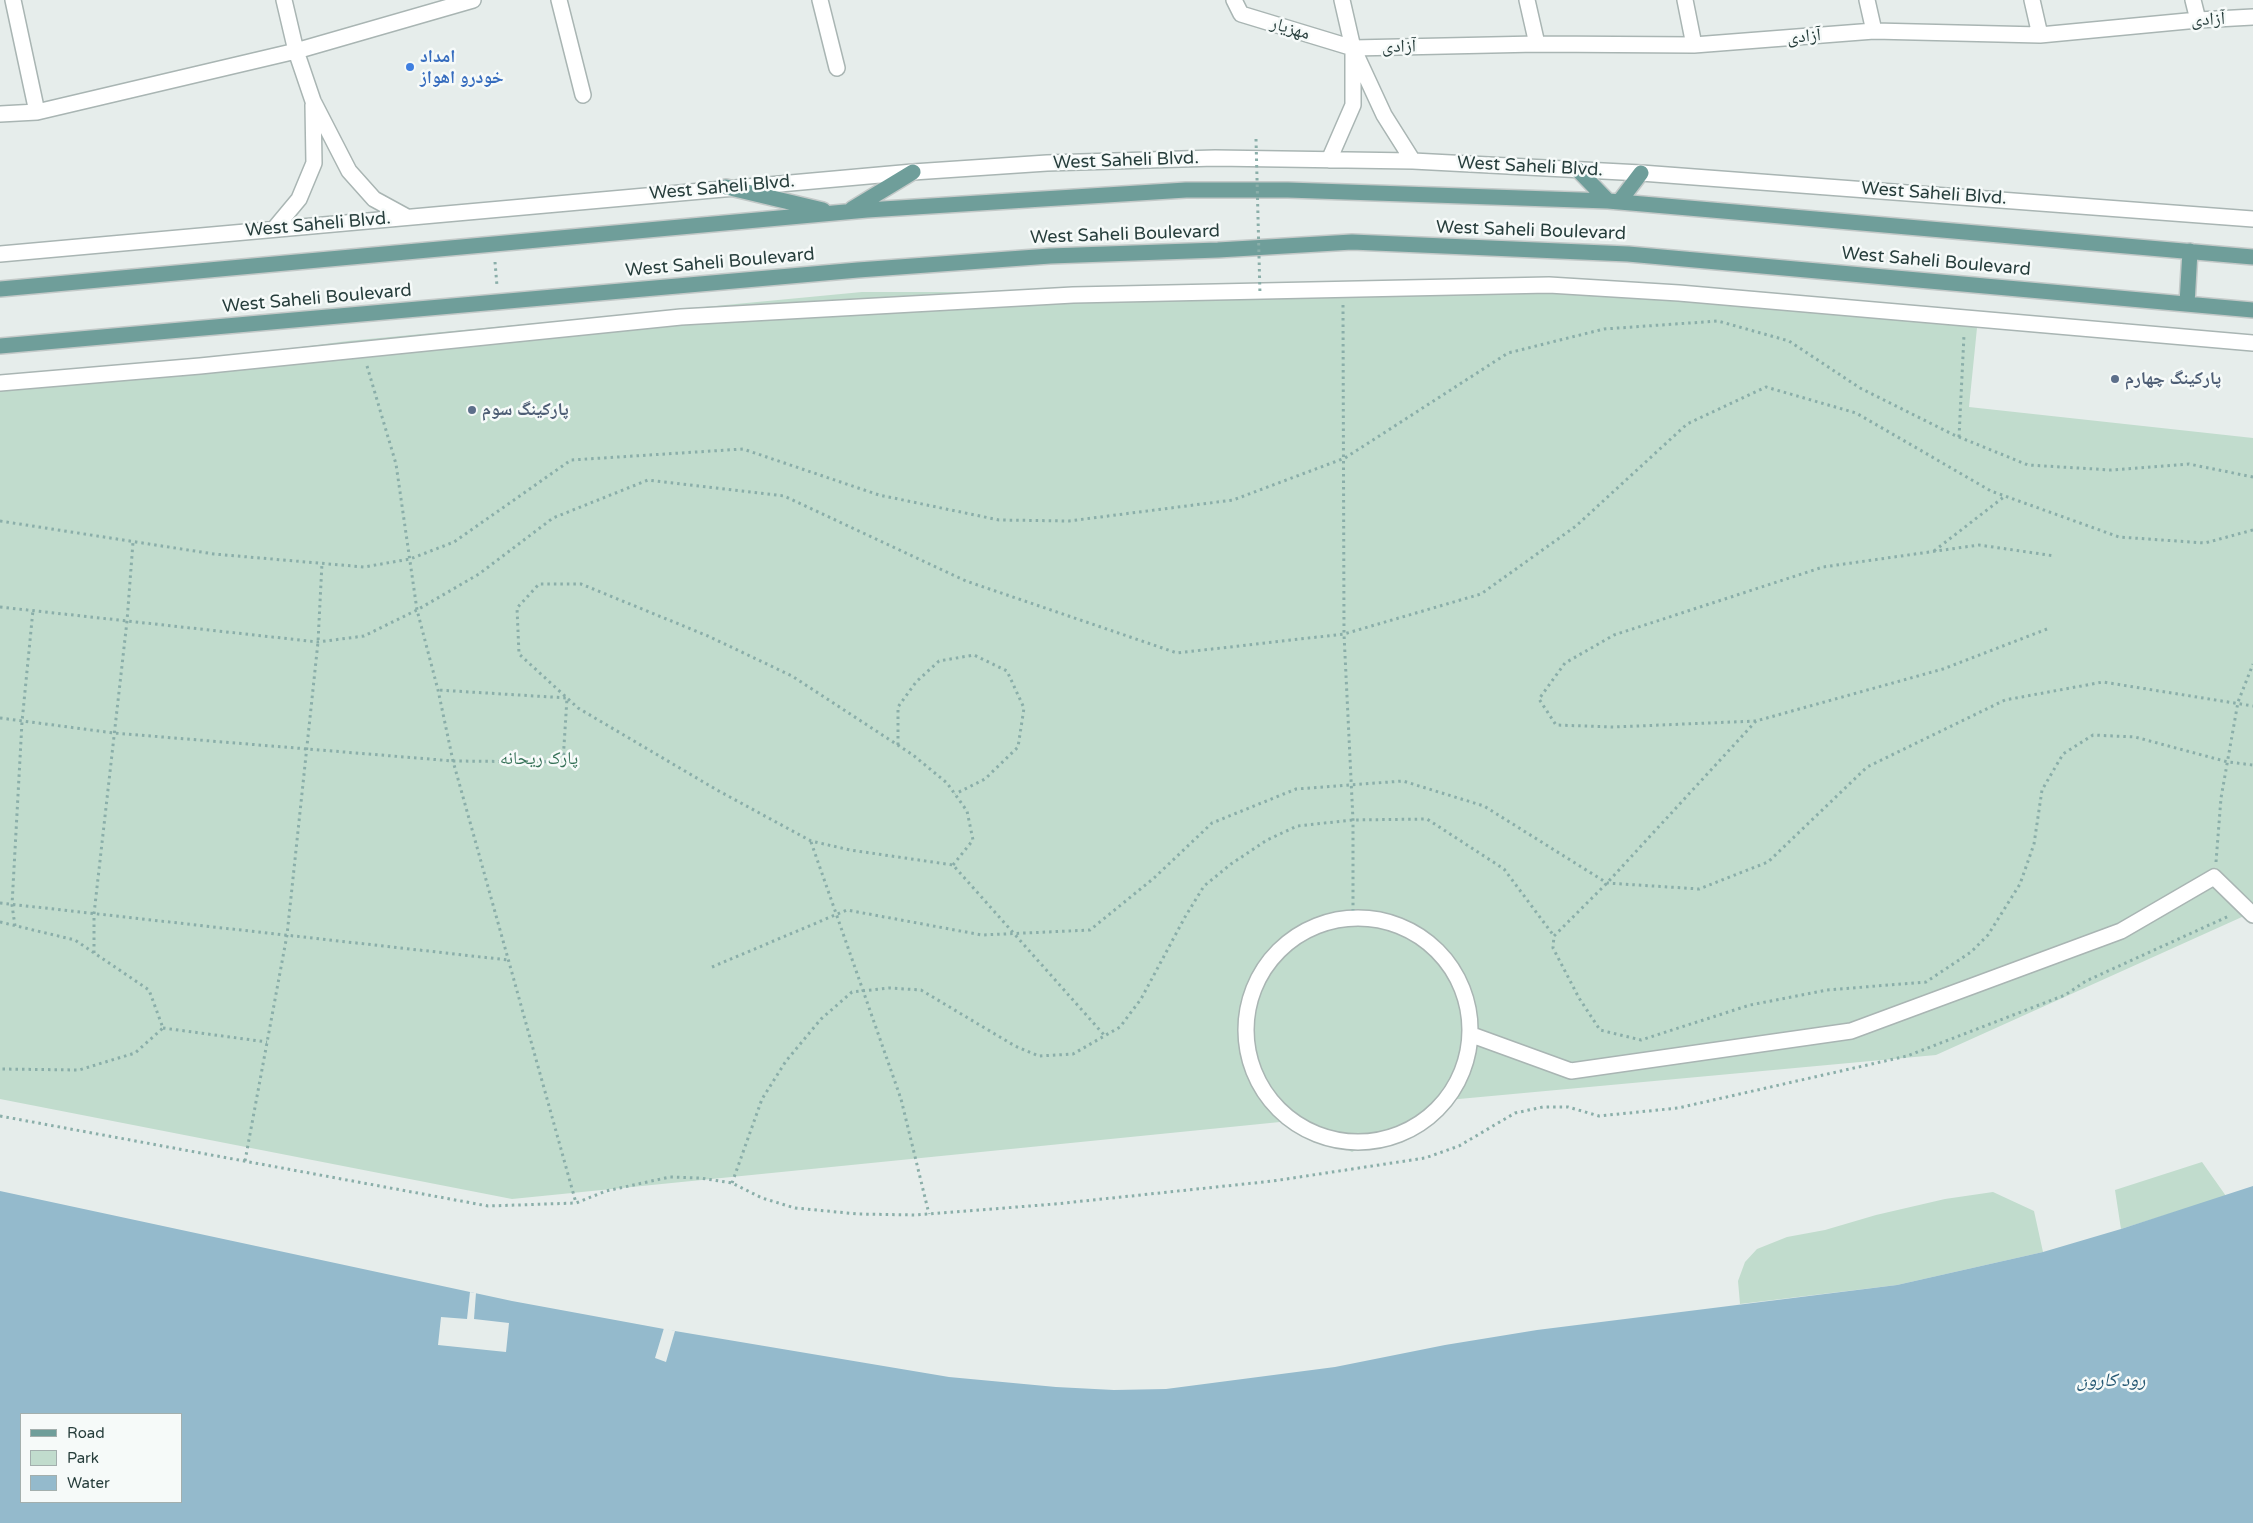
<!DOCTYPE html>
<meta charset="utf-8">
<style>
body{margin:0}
#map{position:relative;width:2253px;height:1523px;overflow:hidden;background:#e6edeb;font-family:"Varela Round",sans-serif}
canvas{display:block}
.legend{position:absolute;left:20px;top:1413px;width:162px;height:90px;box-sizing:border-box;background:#f6faf9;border:1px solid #a3afad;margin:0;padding:6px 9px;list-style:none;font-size:15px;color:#273e3c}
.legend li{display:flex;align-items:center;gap:10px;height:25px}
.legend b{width:25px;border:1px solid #a3afad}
</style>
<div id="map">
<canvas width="2253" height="1523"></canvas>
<ul class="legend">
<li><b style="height:6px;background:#6f9e9a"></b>Road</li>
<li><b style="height:14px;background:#c1dccd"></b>Park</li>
<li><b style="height:14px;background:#94bacc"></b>Water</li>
</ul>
</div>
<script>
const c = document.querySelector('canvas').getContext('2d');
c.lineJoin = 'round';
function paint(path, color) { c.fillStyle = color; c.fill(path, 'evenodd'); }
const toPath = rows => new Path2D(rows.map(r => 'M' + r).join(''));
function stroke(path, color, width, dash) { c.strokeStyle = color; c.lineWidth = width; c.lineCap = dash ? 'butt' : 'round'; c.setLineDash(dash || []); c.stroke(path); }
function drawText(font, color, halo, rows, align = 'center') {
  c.font = font + ' "Varela Round","Noto Naskh Arabic",sans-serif'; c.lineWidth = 5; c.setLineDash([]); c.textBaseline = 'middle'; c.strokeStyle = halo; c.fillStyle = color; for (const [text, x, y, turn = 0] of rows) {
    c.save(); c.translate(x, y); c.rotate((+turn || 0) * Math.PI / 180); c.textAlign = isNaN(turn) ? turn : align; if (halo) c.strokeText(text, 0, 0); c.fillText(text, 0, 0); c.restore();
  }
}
paint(toPath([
 [1619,289,1978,318,1969,407,2253,438,2253,912,1936,1055,1448,1100,1352,1152,1290,1121,512,1199,0,1099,0,386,348,341,862,292,1215,292],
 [2202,1162,2226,1196,2121,1229,2115,1190],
 [1993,1192,2034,1211,2043,1252,1897,1285,1740,1304,1738,1281,1745,1262,1757,1249,1787,1237,1825,1230,1876,1215,1945,1199]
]), '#c1dccd');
paint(toPath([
 [2253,1186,2253,1523,0,1523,0,1191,512,1301,675,1331,949,1377,1056,1387,1114,1390,1166,1389,1335,1367,1445,1345,1537,1330,1897,1285,2043,1252,2121,1229],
 [21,1414,181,1414,181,1502,21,1502]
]), '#94bacc');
paint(toPath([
 [470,1292,476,1293,474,1319,509,1323,506,1352,438,1345,441,1317,467,1319],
 [664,1328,675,1331,666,1362,655,1358]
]), '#e6edeb');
const minor = toPath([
 [13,0,37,112],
 [284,0,296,51,313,101,349,171,374,199,407,217],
 [559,0,583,95],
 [820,0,837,68],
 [1234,0,1241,14,1353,48,1537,44,1694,45,1874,31,2040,35,2198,20,2253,17],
 [1342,0,1353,48,1384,115,1413,161],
 [1527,0,1537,44],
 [1685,0,1694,45],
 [1867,0,1874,31],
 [2032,0,2040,35],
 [2193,0,2198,20],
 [0,114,37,112,296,51,473,0],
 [1329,160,1353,105,1353,52],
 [274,229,299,199,314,163,313,105],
 [0,254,913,172,1047,163,1215,158,1413,161,1641,173,2253,219],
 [0,383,200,366,681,317,1073,295,1549,285,1679,293,2253,343],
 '1246 1030a112 112 0 1 1 224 0a112 112 0 1 1-224 0Z',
 [1472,1035,1571,1071,1851,1031,2121,931,2214,877,2253,915]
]);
const major = toPath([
 [1578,170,1608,201],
 [726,187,823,210],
 [1619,202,1641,173],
 [852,209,913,172],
 [0,289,867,210,1186,190,1288,190,1608,201,2253,257],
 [2187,304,2190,251],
 [0,346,858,270,1050,256,1218,250,1352,242,1628,254,2253,310]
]);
stroke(minor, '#a9b5b3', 18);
stroke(major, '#c3c9c8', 18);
stroke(toPath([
 [495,262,497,286],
 [1343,305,1344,634,1353,820,1353,917],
 [367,366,396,464,417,610,438,690,453,761,576,1203],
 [1959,437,1964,335],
 [0,521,214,554,364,567,410,559,454,542,571,460,743,449,879,495,999,520,1069,521,1233,500,1345,458,1508,353,1604,329,1718,321,1789,341,1860,388,1954,435,2028,465,2111,470,2189,464,2253,477],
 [1934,551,2005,496],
 [0,607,318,642,364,636,417,610,479,574,553,518,648,480,784,496,966,581,1177,653,1344,634,1481,594,1576,526,1687,424,1766,387,1856,413,1991,491,2119,537,2205,543,2253,530],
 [2047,629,1943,669,1756,721,1614,727,1556,725,1539,699,1565,663,1614,635,1823,567,1979,545,2055,556],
 [0,718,114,733,453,761,563,762,567,698,438,690],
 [1756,721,1607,883,1554,936,1553,948,1579,998,1600,1030,1641,1040,1750,1005,1827,990,1926,982,1971,952,1988,935,2020,884,2034,844,2042,790,2063,754,2093,735,2135,737,2228,762,2253,765],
 [898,745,898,707,916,682,939,661,974,655,1007,671,1024,708,1018,747,985,779,955,794],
 [811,842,901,1099,929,1214],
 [2216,862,2221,798,2238,702,2253,664],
 [953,865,973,840,967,811,947,783,913,755,792,676,708,636,581,584,539,584,517,608,519,654,578,708,717,790,811,841,850,850,953,865,1105,1036],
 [0,903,508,960],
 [0,922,75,940,149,990,163,1028,135,1053,79,1070,0,1069],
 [15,926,12,905,22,722,33,610],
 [94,953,94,914,127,621,133,542],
 [712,967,847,910,982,935,1090,930,1154,878,1212,823,1296,789,1403,781,1484,806,1607,883,1699,889,1768,862,1867,767,2005,700,2103,682,2253,706],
 [163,1028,267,1042],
 [0,1116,488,1206,576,1203,606,1191,670,1177,700,1178,732,1183,762,1198,795,1208,858,1214,915,1215,1055,1204,1273,1181,1425,1158,1459,1146,1515,1113,1543,1107,1568,1107,1599,1116,1678,1108,1907,1056,2065,995,2086,981,2229,916],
 [245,1161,287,935,318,642,322,563],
 [732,1183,762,1099,786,1061,821,1019,852,992,889,988,921,990,1015,1046,1039,1056,1073,1054,1120,1027,1141,999,1185,917,1204,886,1231,864,1267,840,1297,826,1353,820,1427,819,1504,869,1554,936]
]), '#8aaea9', 3, [2.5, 4]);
stroke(minor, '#fff', 15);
stroke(major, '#6f9e9a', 15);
stroke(toPath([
 [1256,139,1260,295]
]), '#8aaea9', 3, [2.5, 4]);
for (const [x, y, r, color] of [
 [410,67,5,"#3f7fe0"],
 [2115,379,5,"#5c6f8a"],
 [472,410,5,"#5c6f8a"]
]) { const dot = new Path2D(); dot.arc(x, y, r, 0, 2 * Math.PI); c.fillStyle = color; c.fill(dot); stroke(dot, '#f6faf9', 2); }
drawText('18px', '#273e3c', '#f6faf9', [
 ["آزادی",2208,20,-3],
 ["مهزیار",1290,29,17],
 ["آزادی",1804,37,-5],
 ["آزادی",1399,47,-1],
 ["West Saheli Blvd.",1126,161,-2],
 ["West Saheli Blvd.",1530,167,3],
 ["West Saheli Blvd.",722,188,-5],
 ["West Saheli Blvd.",1934,194,4],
 ["West Saheli Blvd.",318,225,-5],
 ["West Saheli Boulevard",1531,231,2],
 ["West Saheli Boulevard",1125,235,-2],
 ["West Saheli Boulevard",1936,262,5],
 ["West Saheli Boulevard",720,263,-5],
 ["West Saheli Boulevard",317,299,-5]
]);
drawText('bold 18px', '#366cbe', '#f6faf9', [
 ["امداد",420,57],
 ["خودرو اهواز",420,78]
], 'left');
drawText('bold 18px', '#4e5e75', '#f6faf9', [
 ["پارکینگ چهارم",2125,379],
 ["پارکینگ سوم",482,410]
], 'left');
drawText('18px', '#357157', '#f6faf9', [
 ["پارک ریحانه",539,759]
]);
drawText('italic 19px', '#265974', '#f6faf9', [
 ["رود کارون",2111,1381]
]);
</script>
